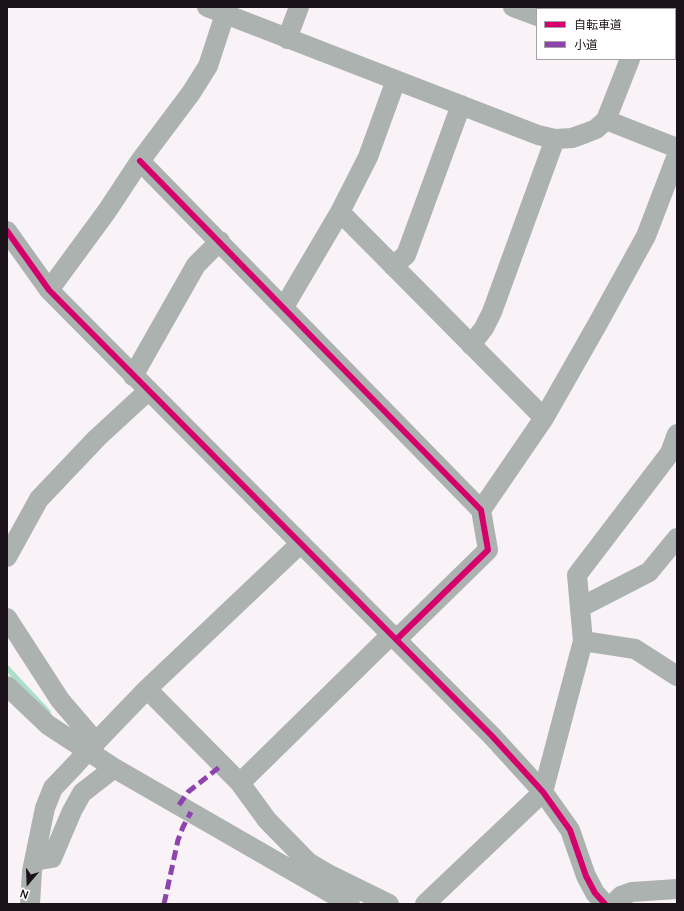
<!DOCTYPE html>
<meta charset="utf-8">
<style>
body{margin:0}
#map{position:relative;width:684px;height:911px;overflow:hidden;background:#f9f3f8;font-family:Manrope,"Noto Sans JP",sans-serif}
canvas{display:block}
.frame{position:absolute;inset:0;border:8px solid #1b1219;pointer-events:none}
.legend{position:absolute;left:536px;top:8px;width:140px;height:52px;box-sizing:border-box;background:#fff;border:1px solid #a4a0a3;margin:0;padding:5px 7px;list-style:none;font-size:12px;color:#1b1219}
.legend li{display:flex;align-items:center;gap:8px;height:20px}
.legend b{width:20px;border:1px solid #a4a0a3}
.north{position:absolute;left:8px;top:863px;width:40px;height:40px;-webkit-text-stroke:3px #fff;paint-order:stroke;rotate:199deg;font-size:11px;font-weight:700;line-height:16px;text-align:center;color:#1b1219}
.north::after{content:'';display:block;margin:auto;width:14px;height:18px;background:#1b1219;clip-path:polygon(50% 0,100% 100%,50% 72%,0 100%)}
</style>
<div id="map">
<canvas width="684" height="911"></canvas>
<div class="frame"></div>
<ul class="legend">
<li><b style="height:5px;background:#d6006c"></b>自転車道</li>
<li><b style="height:5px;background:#8e44ad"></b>小道</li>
</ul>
<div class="north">N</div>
</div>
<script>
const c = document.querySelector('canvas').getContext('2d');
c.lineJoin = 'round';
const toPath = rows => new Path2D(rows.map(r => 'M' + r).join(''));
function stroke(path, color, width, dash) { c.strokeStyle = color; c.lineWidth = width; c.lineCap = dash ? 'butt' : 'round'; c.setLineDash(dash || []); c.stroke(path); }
stroke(toPath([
 [7,668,48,712]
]), '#abdfc8', 5.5);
stroke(toPath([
 [207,7,538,135,555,139,572,138,586,133,596,129,606,120,630,59],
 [513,7,537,16],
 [649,9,650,7],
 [287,39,299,7],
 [606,120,677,148],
 [140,161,481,510,488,550,397,639],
 [340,212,544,418],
 [7,231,49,290,492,736,543,792,570,830,586,876,595,893,605,904],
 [393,266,406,255,461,105],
 [49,290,107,211,140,161,191,93,208,66,225,14],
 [284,307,340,212,368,157,396,80],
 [471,345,484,328,492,312,555,139],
 [133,376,196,265,220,241],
 [481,510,544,418,597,325,646,236,677,155],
 [7,557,39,499,97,438,148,391],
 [581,607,649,572,677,538],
 [7,618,60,700,96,742,147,689,300,544],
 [583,641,577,575,670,453,677,434],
 [7,686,48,725,114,768,82,793,72,811,52,858,34,861],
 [147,689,240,783,267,820,308,862,330,875,389,904],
 [114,768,350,904],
 [240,783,392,634],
 [30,904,32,871,45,808,53,788,74,766],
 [425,904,543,792,583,641,635,649,677,676],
 [613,904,621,896,632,892,677,889]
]), '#acb2b0', 20);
stroke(toPath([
 [74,766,96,742]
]), '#acb2b0', 20);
stroke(toPath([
 [179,805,188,792,222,765],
 [164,904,178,840,183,827,191,812]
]), '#8e44ad', 5, [10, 5]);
stroke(toPath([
 [140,161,481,510,488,550,397,639],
 [7,231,49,290,492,736,543,792,570,830,586,876,595,893,605,904]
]), '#d6006c', 6);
</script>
